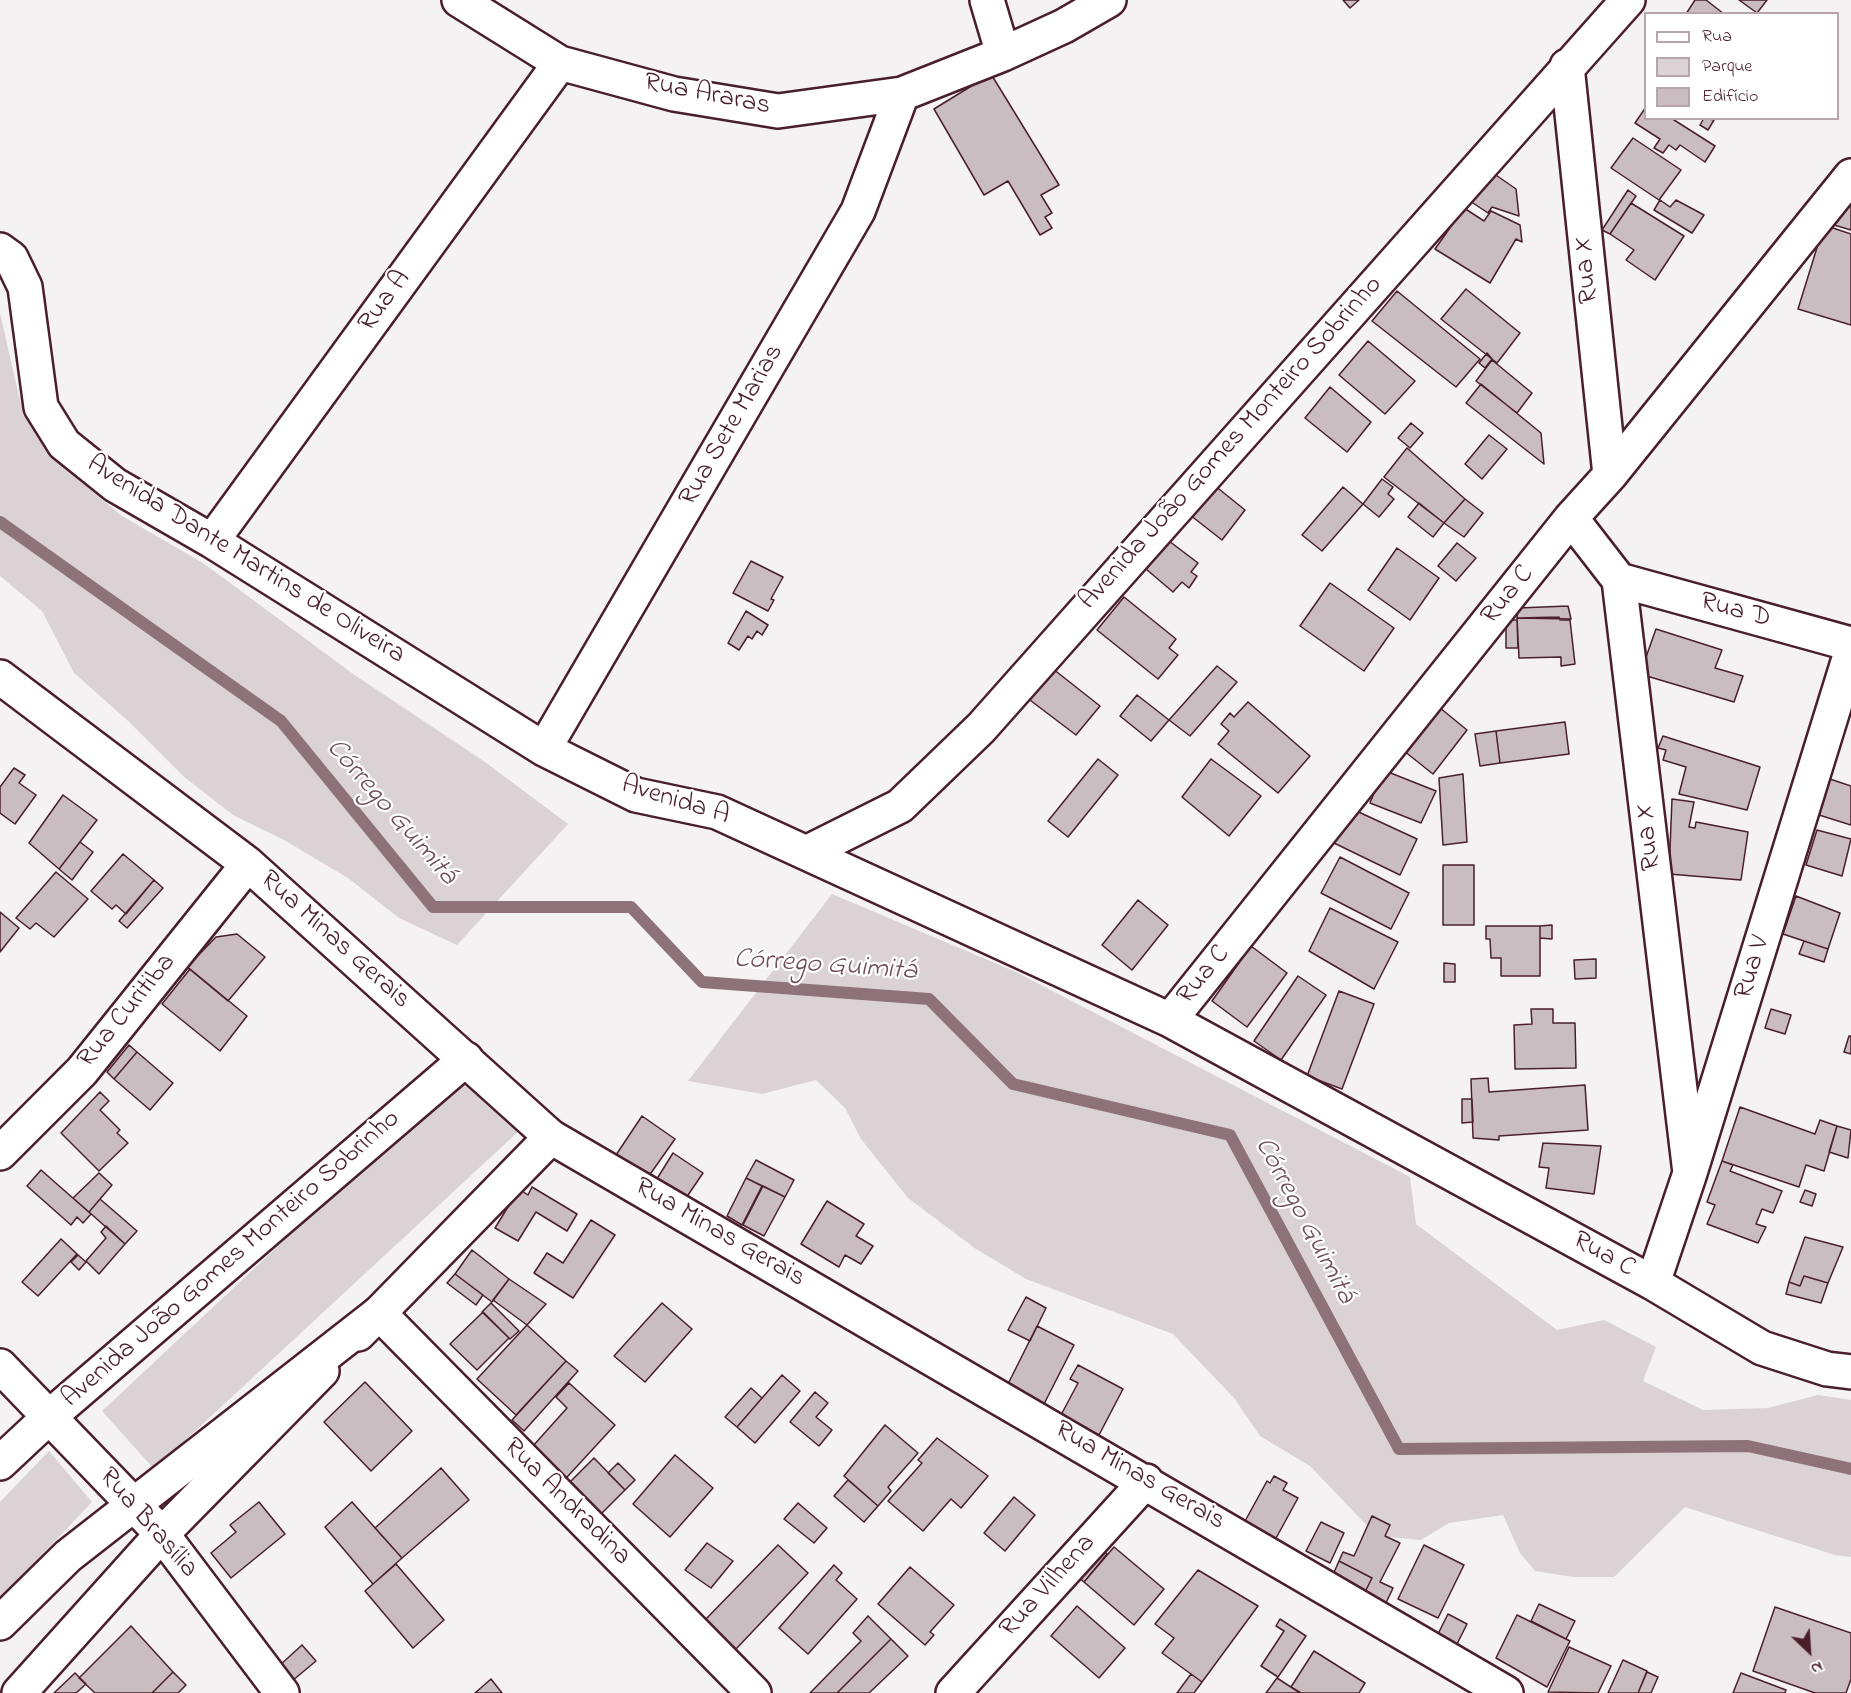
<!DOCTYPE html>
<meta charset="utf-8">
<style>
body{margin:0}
#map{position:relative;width:1851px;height:1693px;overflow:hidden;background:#f4f2f2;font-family:"Indie Flower",sans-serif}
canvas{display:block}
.legend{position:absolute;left:1644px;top:12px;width:195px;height:108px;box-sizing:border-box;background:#fff;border:2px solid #b7a5aa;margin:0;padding:8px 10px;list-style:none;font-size:18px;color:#4a1f2b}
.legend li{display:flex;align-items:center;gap:12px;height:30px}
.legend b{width:30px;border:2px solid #b7a5aa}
.north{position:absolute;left:1779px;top:1621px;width:60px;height:60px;-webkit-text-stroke:4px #fff;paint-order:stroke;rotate:155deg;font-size:16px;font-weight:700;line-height:24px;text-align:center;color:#4a1f2b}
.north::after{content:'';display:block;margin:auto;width:21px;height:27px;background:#4a1f2b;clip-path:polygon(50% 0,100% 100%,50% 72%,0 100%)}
</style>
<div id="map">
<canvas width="1851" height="1693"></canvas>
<ul class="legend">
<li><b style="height:8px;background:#fff"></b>Rua</li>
<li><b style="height:16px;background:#dbd2d5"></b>Parque</li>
<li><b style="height:16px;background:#cabdc1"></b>Edifício</li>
</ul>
<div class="north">N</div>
</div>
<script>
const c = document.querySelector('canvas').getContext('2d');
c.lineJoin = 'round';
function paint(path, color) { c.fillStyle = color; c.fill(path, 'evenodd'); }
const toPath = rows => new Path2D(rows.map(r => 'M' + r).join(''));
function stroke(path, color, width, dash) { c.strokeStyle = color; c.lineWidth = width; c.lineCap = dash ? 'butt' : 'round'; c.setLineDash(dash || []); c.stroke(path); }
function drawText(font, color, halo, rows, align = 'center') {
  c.font = font + ' "Indie Flower",sans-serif'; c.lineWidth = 4.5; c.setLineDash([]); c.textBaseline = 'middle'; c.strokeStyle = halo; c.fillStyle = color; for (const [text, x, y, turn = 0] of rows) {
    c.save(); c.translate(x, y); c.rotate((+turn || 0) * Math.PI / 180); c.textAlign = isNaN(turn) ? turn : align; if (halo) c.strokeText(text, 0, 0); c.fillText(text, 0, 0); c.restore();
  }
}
paint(toPath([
 [0,313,23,414,56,461,122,516,203,563,356,676,485,762,568,824,457,945,399,918,348,878,284,840,233,815,183,776,126,719,74,673,42,611,0,576],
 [832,894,1016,972,1410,1177,1416,1224,1557,1330,1604,1320,1656,1347,1643,1381,1703,1410,1768,1408,1818,1395,1851,1400,1851,1557,1835,1555,1685,1507,1614,1577,1573,1577,1535,1571,1520,1553,1503,1515,1449,1523,1421,1540,1377,1536,1310,1466,1260,1436,1234,1398,1173,1334,1026,1279,976,1249,908,1198,861,1139,845,1108,816,1080,762,1094,688,1081],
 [460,1076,520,1130,154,1469,102,1411],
 [49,1451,92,1502,0,1599,0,1502]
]), '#dbd2d5');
stroke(toPath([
 [0,522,281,721,433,907,631,907,702,982,929,999,1013,1084,1230,1135,1399,1449,1748,1446,1851,1469]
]), '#8d727a', 12);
const building = toPath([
 [1343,0,1359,0,1350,8,1343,0],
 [1695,0,1706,0,1724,14,1686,14,1695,0],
 [1739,0,1767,0,1757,13,1739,0],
 [991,74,1059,185,1041,195,1052,213,1045,217,1052,228,1040,235,1008,181,984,195,934,109,991,74],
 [1646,107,1646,118,1671,118,1715,146,1705,162,1680,145,1676,150,1669,145,1663,153,1654,148,1660,139,1635,123,1646,107],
 [1704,118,1714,120,1708,130,1700,125,1704,118],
 [1633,138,1681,170,1659,200,1611,168,1633,138],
 [1490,171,1516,189,1519,216,1492,207,1488,213,1467,199,1490,171],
 [1851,178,1851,230,1817,220,1851,178],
 [1628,190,1636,196,1610,234,1602,230,1628,190],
 [1660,200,1670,207,1676,200,1704,215,1692,233,1654,210,1660,200],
 [1631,203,1684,236,1655,280,1626,260,1634,250,1610,234,1631,203],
 [1464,208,1484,221,1491,211,1520,225,1522,242,1516,239,1490,283,1435,249,1464,208],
 [1824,225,1851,234,1851,325,1798,309,1824,225],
 [1466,289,1520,333,1497,363,1441,319,1466,289],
 [1397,291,1480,359,1456,387,1372,321,1397,291],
 [1368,341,1415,381,1385,414,1339,375,1368,341],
 [1487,353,1492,359,1485,368,1479,363,1487,353],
 [1492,360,1532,393,1517,413,1476,381,1492,360],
 [1481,384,1541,433,1544,464,1466,403,1481,384],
 [1330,387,1371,422,1347,452,1305,418,1330,387],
 [1411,423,1423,433,1410,448,1398,438,1411,423],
 [1489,435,1507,449,1482,479,1465,464,1489,435],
 [1407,448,1465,499,1444,523,1384,477,1407,448],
 [1382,479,1393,487,1388,494,1394,499,1379,517,1363,504,1382,479],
 [1214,485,1245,510,1222,540,1190,515,1214,485],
 [1343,487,1363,504,1322,551,1302,535,1343,487],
 [1465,499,1483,513,1464,537,1444,523,1465,499],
 [1419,503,1444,523,1433,537,1408,517,1419,503],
 [1169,541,1198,563,1191,572,1197,576,1189,588,1182,582,1173,592,1146,569,1169,541],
 [1457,543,1476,558,1456,581,1438,566,1457,543],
 [1397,548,1439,578,1410,620,1368,590,1397,548],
 [751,561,783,577,771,599,774,600,768,611,733,593,751,561],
 [1330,583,1394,628,1364,671,1300,626,1330,583],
 [1124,597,1176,639,1169,648,1178,655,1158,679,1097,630,1124,597],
 [1568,606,1571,619,1517,618,1518,608,1568,606],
 [746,611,768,625,762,635,757,631,752,639,748,636,739,650,728,643,746,611],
 [1559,617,1560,620,1570,620,1575,664,1561,666,1561,657,1519,658,1517,618,1559,617],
 [1506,620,1517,620,1518,648,1506,648,1506,620],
 [1656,629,1722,650,1715,668,1743,676,1734,702,1640,674,1656,629],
 [1043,661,1100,706,1076,735,1018,691,1043,661],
 [1217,666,1237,682,1190,736,1169,720,1217,666],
 [1137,695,1169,720,1151,741,1120,716,1137,695],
 [1248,702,1310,756,1278,793,1218,744,1229,731,1221,724,1230,713,1234,717,1248,702],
 [1434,703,1467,730,1433,774,1399,747,1434,703],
 [1565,722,1569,754,1500,763,1496,731,1565,722],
 [1496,731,1500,763,1480,766,1475,734,1496,731],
 [1663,736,1760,767,1747,810,1679,794,1686,767,1663,760,1666,750,1658,748,1663,736],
 [1098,759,1118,775,1068,837,1048,821,1098,759],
 [1211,759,1261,796,1229,836,1182,797,1211,759],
 [14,768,25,775,19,783,36,795,15,824,0,813,0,787,14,768],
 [1383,770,1436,791,1421,823,1370,803,1383,770],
 [1463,774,1467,842,1443,845,1439,778,1463,774],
 [1830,779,1851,786,1851,825,1819,815,1830,779],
 [63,795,97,820,59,869,29,843,63,795],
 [1672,799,1694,802,1689,827,1695,828,1696,822,1748,832,1741,880,1669,874,1672,799],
 [1350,808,1417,839,1400,875,1334,843,1350,808],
 [1817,830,1851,839,1842,876,1806,865,1817,830],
 [80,842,93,852,72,880,59,869,80,842],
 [123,854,154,880,126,914,116,905,112,909,91,891,123,854],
 [1340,857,1409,893,1391,929,1321,893,1340,857],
 [1443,865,1474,865,1474,925,1443,925,1443,865],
 [56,872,88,899,54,937,36,923,30,929,16,918,56,872],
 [154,880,163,888,127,928,119,921,154,880],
 [1796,896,1840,913,1828,949,1783,934,1796,896],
 [1138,900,1168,925,1132,970,1102,945,1138,900],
 [1330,908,1398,942,1374,989,1309,951,1330,908],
 [0,912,19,928,0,952,0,912],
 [1552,925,1552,939,1540,938,1540,926,1552,925],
 [1486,926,1540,926,1540,976,1501,976,1501,958,1491,958,1490,939,1486,939,1486,926],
 [237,934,265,957,228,1001,187,967,216,937,237,934],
 [1804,941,1828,949,1824,962,1799,954,1804,941],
 [1251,946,1287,973,1247,1027,1212,1001,1251,946],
 [1596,959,1596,978,1575,979,1574,960,1596,959],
 [1444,963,1455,964,1455,982,1444,982,1444,963],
 [190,969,247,1016,220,1051,162,1004,190,969],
 [1298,976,1326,995,1281,1060,1254,1041,1298,976],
 [1339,991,1374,1004,1342,1089,1307,1076,1339,991],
 [1531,1009,1553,1009,1553,1023,1575,1023,1576,1068,1515,1069,1514,1025,1532,1024,1531,1009],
 [1771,1009,1791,1015,1785,1034,1765,1028,1771,1009],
 [1849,1036,1851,1036,1851,1054,1844,1052,1849,1036],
 [129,1045,137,1052,114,1079,107,1072,129,1045],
 [137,1052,173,1083,150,1110,114,1079,137,1052],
 [1488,1078,1489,1092,1585,1085,1588,1130,1499,1136,1499,1140,1473,1138,1471,1079,1488,1078],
 [100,1092,109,1101,100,1110,120,1130,117,1133,128,1143,99,1171,61,1133,100,1092],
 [1462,1099,1472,1099,1473,1122,1462,1123,1462,1099],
 [1740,1107,1815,1134,1820,1120,1837,1126,1824,1171,1806,1165,1799,1187,1722,1161,1740,1107],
 [642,1116,675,1139,646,1180,614,1158,642,1116],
 [1837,1126,1851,1130,1848,1158,1829,1152,1837,1126],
 [1543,1143,1601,1146,1594,1194,1546,1188,1549,1168,1539,1167,1543,1143],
 [673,1153,703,1173,684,1201,655,1182,673,1153],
 [756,1160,794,1180,785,1197,746,1178,756,1160],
 [1722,1161,1733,1165,1730,1171,1782,1191,1773,1213,1762,1209,1756,1224,1766,1227,1758,1243,1707,1224,1715,1205,1707,1202,1722,1161],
 [41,1170,91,1214,83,1223,77,1217,71,1225,27,1186,41,1170],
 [99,1173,112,1185,89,1212,73,1198,99,1173],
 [746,1178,762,1186,742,1225,727,1216,746,1178],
 [763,1186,785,1197,764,1236,743,1225,763,1186],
 [532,1187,577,1214,567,1231,536,1212,518,1241,495,1228,519,1189,528,1195,532,1187],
 [1805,1190,1816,1194,1812,1206,1800,1202,1805,1190],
 [100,1199,137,1231,125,1244,89,1212,100,1199],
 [827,1201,864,1224,856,1236,873,1246,861,1264,845,1255,839,1267,801,1244,827,1201],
 [591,1220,615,1235,573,1298,534,1273,547,1253,563,1263,591,1220],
 [106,1226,125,1244,99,1274,86,1261,106,1238,101,1232,106,1226],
 [1805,1237,1843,1247,1828,1283,1804,1276,1800,1286,1789,1282,1805,1237],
 [61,1239,77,1254,38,1296,22,1282,61,1239],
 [472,1250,509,1279,492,1302,455,1274,472,1250],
 [78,1255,86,1262,79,1270,71,1262,78,1255],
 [455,1274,483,1295,476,1305,447,1283,455,1274],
 [1804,1276,1828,1283,1821,1303,1786,1294,1789,1282,1800,1286,1804,1276],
 [509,1279,546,1304,527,1325,493,1300,509,1279],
 [1026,1297,1046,1308,1030,1341,1008,1330,1026,1297],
 [491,1303,519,1331,510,1339,482,1312,491,1303],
 [662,1303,692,1329,645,1382,614,1356,662,1303],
 [483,1312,509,1338,477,1370,450,1344,483,1312],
 [527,1325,566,1361,516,1415,477,1379,527,1325],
 [1037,1326,1074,1345,1044,1404,1007,1386,1037,1326],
 [566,1361,578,1371,524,1431,512,1420,566,1361],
 [1078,1365,1123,1389,1099,1435,1061,1415,1078,1383,1070,1379,1078,1365],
 [782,1375,800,1391,755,1443,737,1427,782,1375],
 [365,1382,412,1431,371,1471,324,1422,365,1382],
 [569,1383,615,1425,557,1488,524,1456,567,1408,556,1397,569,1383],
 [751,1388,762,1398,737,1427,725,1417,751,1388],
 [815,1392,828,1403,816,1417,832,1430,819,1446,790,1422,815,1392],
 [885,1425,918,1453,888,1487,891,1491,878,1506,844,1476,885,1425],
 [937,1438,988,1476,961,1508,951,1499,923,1531,888,1501,922,1463,918,1460,937,1438],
 [675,1455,713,1488,670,1537,633,1504,675,1455],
 [594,1458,625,1490,599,1516,568,1484,594,1458],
 [618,1463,635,1480,625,1490,608,1473,618,1463],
 [441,1468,469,1500,402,1558,375,1528,441,1468],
 [1274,1476,1287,1483,1283,1490,1298,1498,1275,1540,1244,1523,1267,1481,1270,1483,1274,1476],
 [848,1480,878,1506,864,1522,834,1496,848,1480],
 [1014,1497,1035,1515,1005,1551,984,1533,1014,1497],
 [259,1502,285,1534,231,1578,211,1553,236,1532,230,1525,259,1502],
 [352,1502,402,1558,373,1584,325,1527,352,1502],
 [798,1503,827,1528,814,1543,784,1519,798,1503],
 [1372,1516,1390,1525,1385,1536,1400,1543,1380,1582,1393,1588,1385,1605,1364,1594,1372,1578,1339,1561,1343,1552,1354,1556,1372,1516],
 [1321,1522,1344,1533,1330,1563,1306,1551,1321,1522],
 [707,1543,733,1561,711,1588,685,1570,707,1543],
 [778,1545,808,1573,736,1649,705,1620,778,1545],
 [1424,1545,1464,1565,1438,1618,1398,1599,1424,1545],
 [1114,1547,1164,1589,1134,1625,1084,1582,1114,1547],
 [1100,1548,1107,1554,1084,1582,1076,1575,1100,1548],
 [1339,1561,1372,1578,1364,1594,1332,1577,1339,1561],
 [396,1564,444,1620,413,1648,365,1591,396,1564],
 [834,1565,842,1573,836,1580,857,1599,808,1654,779,1628,834,1565],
 [910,1567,954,1605,930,1632,934,1635,925,1645,878,1604,910,1567],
 [1198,1570,1258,1606,1202,1682,1162,1653,1174,1638,1155,1624,1198,1570],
 [1539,1604,1575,1621,1566,1639,1531,1621,1539,1604],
 [1077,1606,1125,1648,1099,1678,1051,1636,1077,1606],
 [1775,1607,1851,1633,1851,1679,1846,1693,1815,1693,1753,1671,1775,1607],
 [1448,1614,1467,1624,1455,1648,1437,1636,1448,1614],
 [1517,1615,1570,1641,1547,1687,1496,1658,1517,1615],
 [868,1616,891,1639,837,1693,810,1693,861,1641,853,1633,868,1616],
 [1280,1619,1306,1636,1278,1677,1261,1666,1284,1631,1276,1626,1280,1619],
 [131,1626,173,1672,152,1693,95,1693,79,1678,131,1626],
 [891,1639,908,1656,869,1693,837,1693,891,1639],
 [302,1645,316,1661,292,1681,279,1666,302,1645],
 [1569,1647,1611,1666,1598,1693,1548,1692,1569,1647],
 [1314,1651,1365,1683,1359,1693,1301,1693,1291,1687,1314,1651],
 [1623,1660,1647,1671,1638,1693,1608,1693,1623,1660],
 [173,1672,186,1685,178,1693,152,1693,173,1672],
 [1647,1672,1658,1677,1651,1693,1638,1693,1647,1672],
 [75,1673,86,1684,76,1693,54,1693,75,1673],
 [1741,1673,1786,1690,1785,1693,1733,1693,1741,1673],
 [1191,1674,1202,1682,1194,1693,1177,1693,1191,1674],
 [1277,1678,1297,1691,1300,1693,1266,1693,1277,1678],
 [491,1679,502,1693,475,1693,491,1679]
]);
paint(building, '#cabdc1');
stroke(building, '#4a1f2b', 1.5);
const street = toPath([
 [459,0,560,63,674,94,778,111,902,94,1003,54,1064,26,1109,0],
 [987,0,1003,54],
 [1567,66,1610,475],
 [0,250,11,258,25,287,41,407,64,444,115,485,212,541,544,749,636,795,717,812,1170,1020,1653,1283,1762,1348,1827,1369,1851,1372],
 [1571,518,1619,580,1690,1173],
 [212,541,560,63],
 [1619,580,1851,644],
 [0,677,248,864,551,1137,1506,1693],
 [544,749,858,211,902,94],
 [808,852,900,806,981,728,1628,0],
 [1170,1020,1571,518,1610,475,1851,176],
 [0,1153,82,1071,248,864],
 [1653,1283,1690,1173,1851,652],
 [358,1334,379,1313,754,1693],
 [19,1693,162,1534,322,1371],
 [953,1693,1146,1481]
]);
const secondary = toPath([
 [0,1366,162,1534,282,1693],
 [0,1463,49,1417,466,1059],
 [0,1623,68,1556,379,1313,551,1137]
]);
stroke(street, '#4a1f2b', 38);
stroke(secondary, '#4a1f2b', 38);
stroke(street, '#fff', 33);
stroke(secondary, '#fff', 33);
drawText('27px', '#4a1f2b', '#fff', [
 ["Rua Araras",707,96,11],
 ["Rua X",1588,270,-96],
 ["Rua A",386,302,-54],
 ["Rua Sete Marias",733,426,-60],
 ["Avenida João Gomes Monteiro Sobrinho",1232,444,-48],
 ["Avenida Dante Martins de Oliveira",245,561,32],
 ["Rua C",1509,596,-51],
 ["Rua D",1735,612,15],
 ["Avenida A",675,802,17],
 ["Rua X",1650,837,-97],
 ["Rua Minas Gerais",334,941,42],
 ["Rua V",1754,968,-73],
 ["Rua C",1205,976,-51],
 ["Rua Curitiba",128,1012,-51],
 ["Rua Minas Gerais",719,1234,30],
 ["Rua C",1603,1256,29],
 ["Avenida João Gomes Monteiro Sobrinho",232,1260,-41],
 ["Rua Minas Gerais",1139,1477,30],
 ["Rua Andradina",566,1503,45],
 ["Rua Brasília",147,1524,49],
 ["Rua Vilhena",1049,1587,-48]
]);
drawText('italic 28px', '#714f59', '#fff', [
 ["Córrego Guimitá",390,813,49],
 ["Córrego Guimitá",825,967,4],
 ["Córrego Guimitá",1303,1221,62]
]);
</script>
